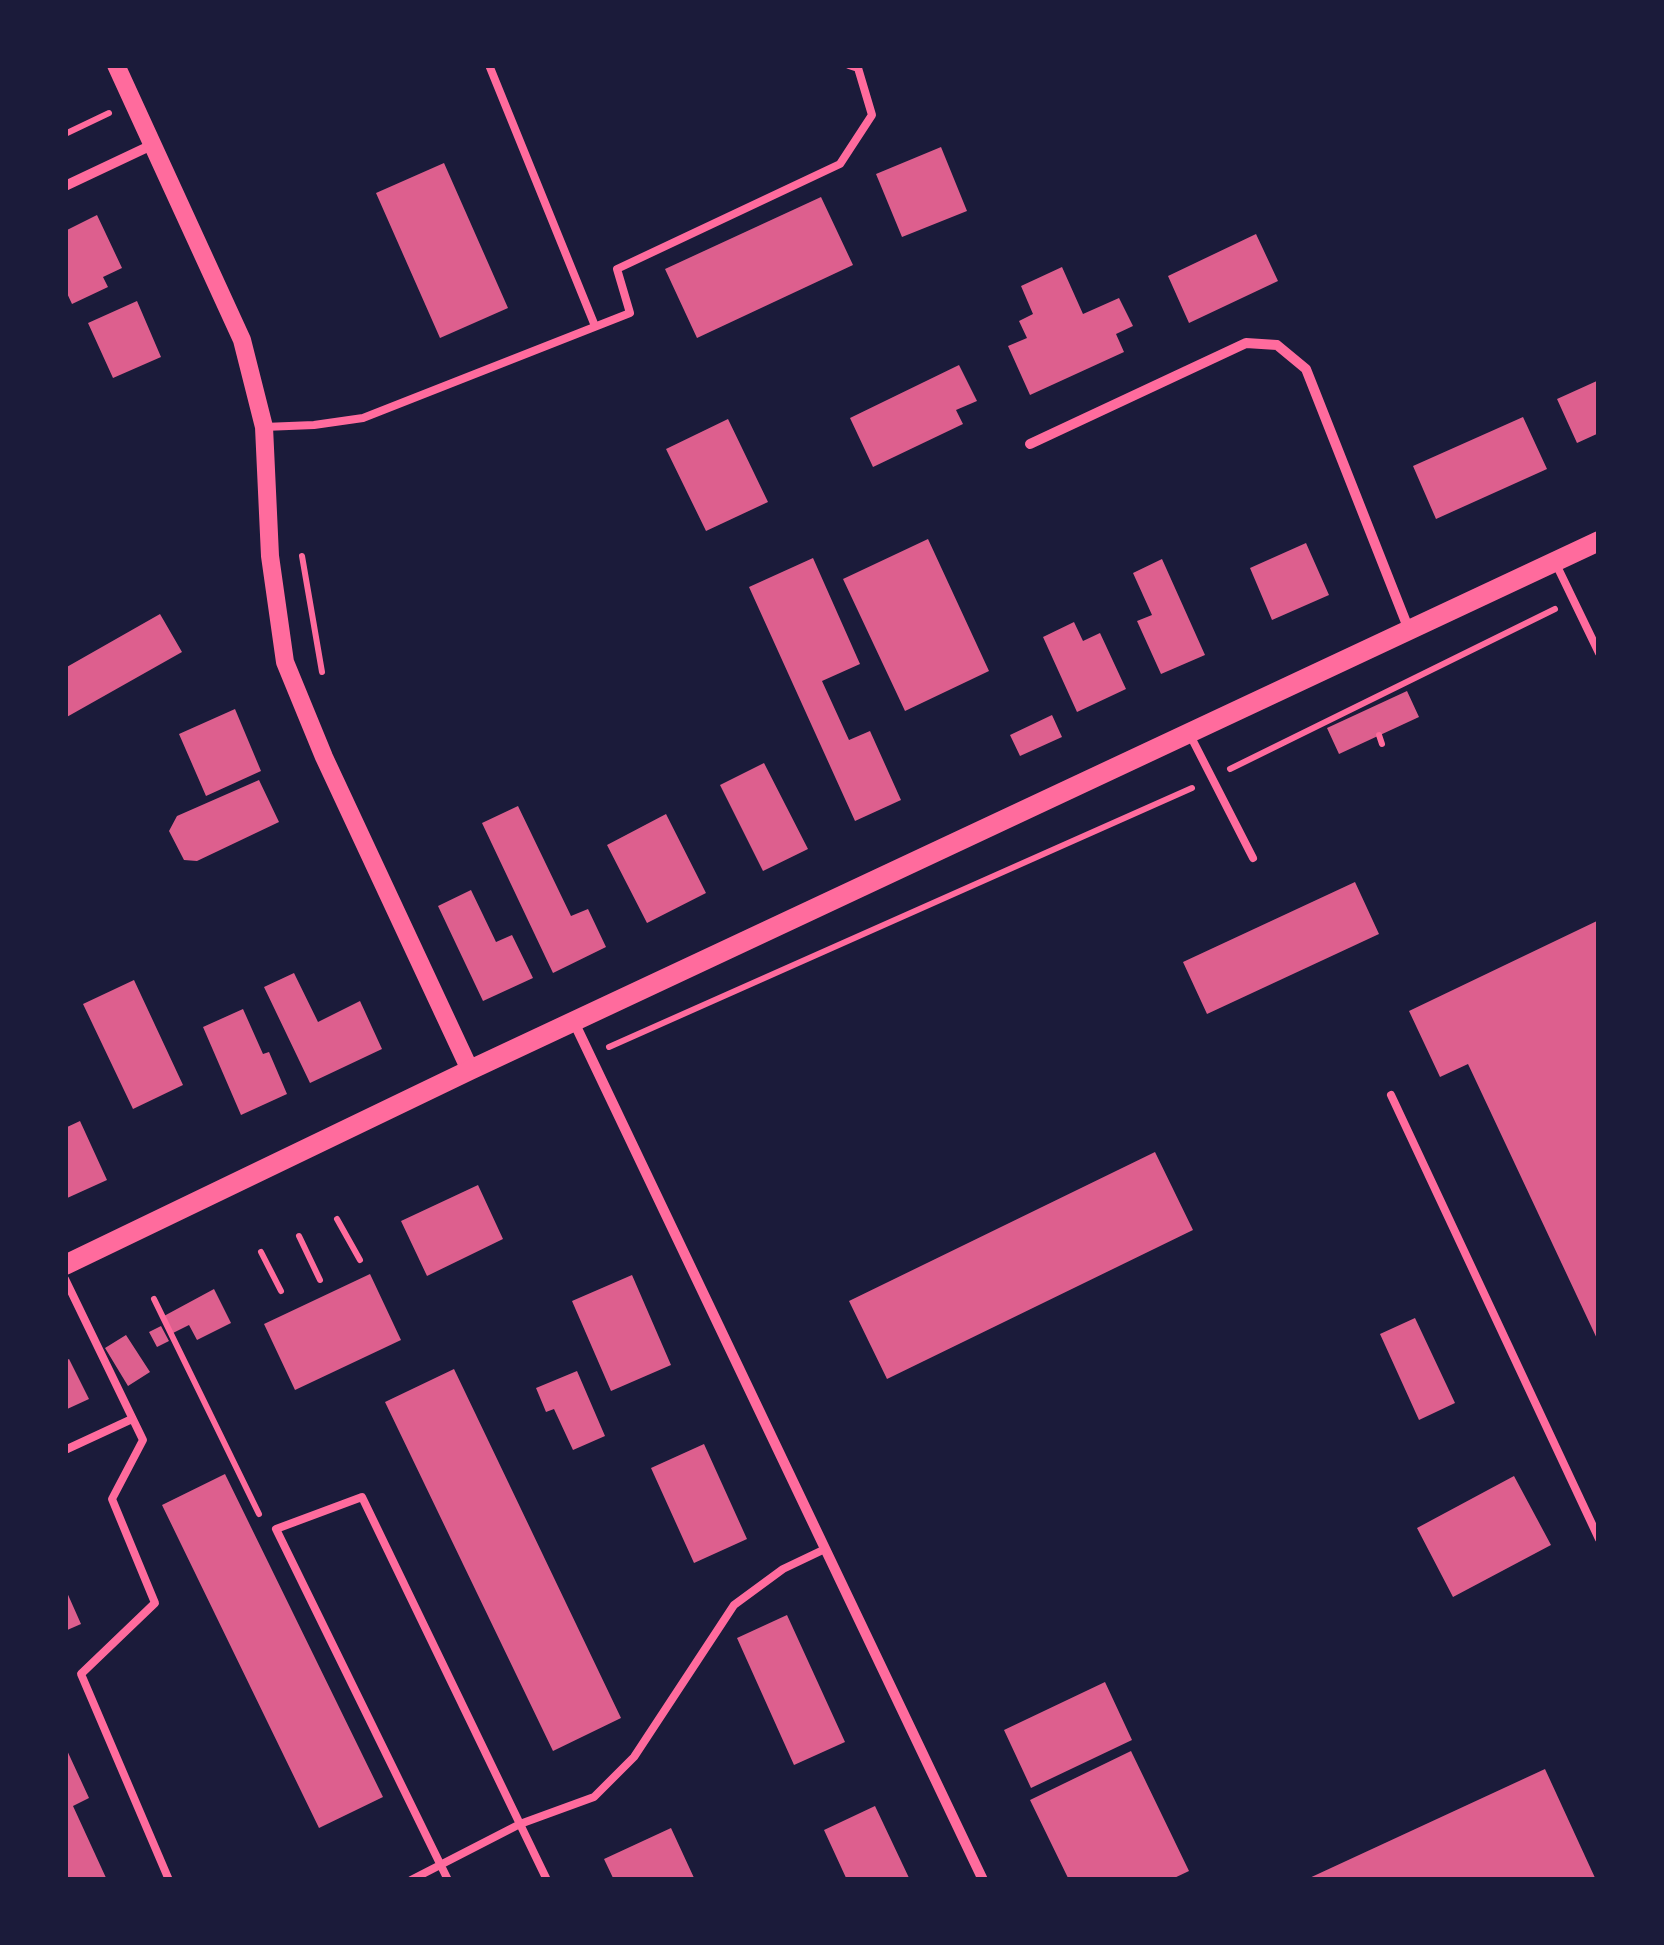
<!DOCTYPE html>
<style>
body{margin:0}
#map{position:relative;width:1664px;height:1945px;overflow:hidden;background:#1b1b3a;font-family:"DejaVu Sans",sans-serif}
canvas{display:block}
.frame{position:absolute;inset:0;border:68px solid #1b1b3a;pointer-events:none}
</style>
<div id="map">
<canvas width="1664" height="1945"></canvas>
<div class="frame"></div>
</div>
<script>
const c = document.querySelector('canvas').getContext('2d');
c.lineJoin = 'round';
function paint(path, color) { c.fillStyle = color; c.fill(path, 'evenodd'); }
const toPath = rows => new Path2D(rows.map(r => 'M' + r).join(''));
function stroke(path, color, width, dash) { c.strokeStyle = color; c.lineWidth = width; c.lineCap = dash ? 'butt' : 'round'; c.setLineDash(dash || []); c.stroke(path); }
paint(toPath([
 [941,147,967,211,902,237,876,174],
 [444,163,508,308,440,338,376,193],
 [821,197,853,265,697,338,665,269],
 [97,215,122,268,103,277,108,287,72,304,65,289,65,231],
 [1256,234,1278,281,1189,323,1168,276],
 [1062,267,1083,314,1119,298,1133,326,1116,334,1124,352,1030,395,1008,346,1027,338,1019,321,1033,314,1021,286],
 [137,301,161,357,113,378,88,323],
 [959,365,977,401,956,410,963,424,873,467,850,418],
 [1599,380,1599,433,1577,443,1557,399],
 [1523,417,1547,469,1436,519,1413,466],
 [728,419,768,502,706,531,666,449],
 [928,539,989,671,905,711,843,579],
 [1306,543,1329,595,1272,620,1250,568],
 [813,558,860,664,822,681,849,740,870,731,901,800,855,821,749,587],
 [1162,559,1205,655,1161,674,1137,621,1152,615,1133,573],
 [160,614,182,652,65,718,65,668],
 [1074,622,1083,641,1100,633,1126,689,1077,712,1043,637],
 [1407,691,1419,717,1339,754,1327,728],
 [235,709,261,771,206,796,179,734],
 [1052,715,1062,737,1020,756,1010,735],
 [764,763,808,849,763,871,720,785],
 [259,780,279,822,197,861,184,860,169,831,177,816],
 [518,806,571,916,588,909,606,947,553,973,482,823],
 [666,814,706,893,647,923,607,845],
 [1355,882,1379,934,1207,1014,1183,962],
 [471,890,496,942,512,935,533,978,483,1001,438,906],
 [1599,920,1599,1343,1468,1064,1440,1077,1409,1011],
 [294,973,318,1022,360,1001,382,1049,310,1083,264,987],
 [134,980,183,1085,133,1109,83,1004],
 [243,1009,263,1054,269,1052,287,1094,241,1115,203,1027],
 [80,1121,107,1180,65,1199,65,1128],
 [1155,1152,1193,1230,887,1379,849,1301],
 [478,1185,503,1239,427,1276,401,1221],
 [370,1274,401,1340,295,1390,264,1324],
 [632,1275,671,1365,611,1391,572,1301],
 [214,1289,231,1323,197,1340,189,1325,173,1333,164,1316],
 [1415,1318,1455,1403,1419,1420,1380,1334],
 [161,1326,169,1341,157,1347,149,1332],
 [126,1335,150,1372,128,1386,105,1348],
 [69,1359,89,1399,65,1410,65,1361],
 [454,1369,621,1718,553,1751,385,1402],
 [577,1371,605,1436,573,1450,554,1409,546,1412,536,1388],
 [704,1444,747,1539,694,1563,651,1468],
 [225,1474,383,1797,319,1828,162,1505],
 [1514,1476,1551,1545,1453,1597,1417,1528],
 [65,1588,81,1624,65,1631],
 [787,1615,845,1742,794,1765,737,1638],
 [1105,1682,1132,1740,1031,1788,1004,1730],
 [65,1746,89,1798,73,1806,107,1880,65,1880],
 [1131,1751,1189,1871,1170,1880,1069,1880,1030,1800],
 [1545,1769,1596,1880,1305,1880],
 [875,1806,910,1880,847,1880,824,1830],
 [671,1828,695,1880,614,1880,604,1859]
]), '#dd5f8e');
stroke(toPath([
 [65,134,109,113],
 [302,556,322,672],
 [1379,735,1382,744],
 [1230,769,1555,609],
 [609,1047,1192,788],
 [337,1219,360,1260],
 [299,1236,320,1280],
 [261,1252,281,1291],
 [154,1299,259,1514]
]), '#ff6b9d', 6);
stroke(toPath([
 [489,65,595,326],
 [264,427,314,425,363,418,630,313,617,269,840,164,872,115,858,68,849,65],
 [1555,562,1599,653],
 [1191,737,1253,858],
 [1391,1095,1599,1539],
 [65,1279,143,1440,112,1499,155,1603,81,1674,169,1880],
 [65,1450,132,1419],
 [411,1880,520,1824,594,1797,634,1757,734,1605,783,1569,825,1549],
 [448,1880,276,1529,362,1497,547,1880]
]), '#ff6b9d', 8);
stroke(toPath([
 [65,186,154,144],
 [1030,444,1246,343,1277,345,1306,369,1409,630],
 [574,1022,983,1880]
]), '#ff6b9d', 10);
stroke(toPath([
 [116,65,242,340,264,427,270,556,285,662,324,757,470,1070]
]), '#ff6b9d', 18);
stroke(toPath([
 [65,1265,470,1070,1599,541]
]), '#ff6b9d', 20);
</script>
